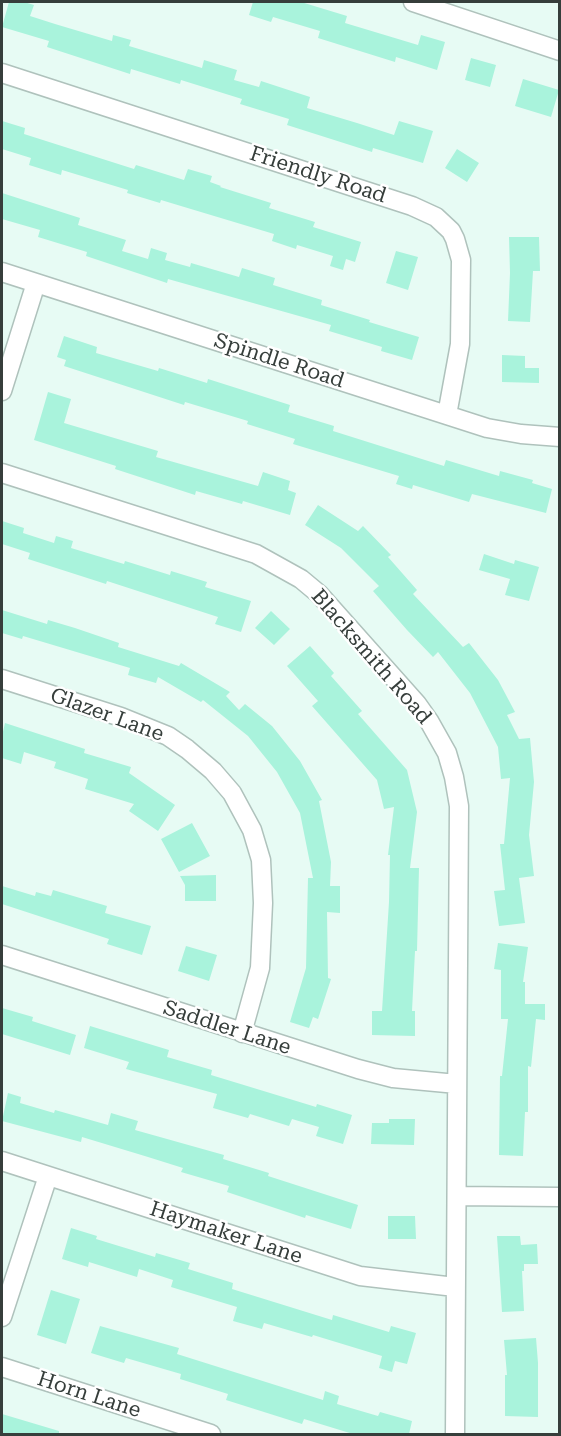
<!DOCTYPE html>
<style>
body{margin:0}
#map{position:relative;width:561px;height:1436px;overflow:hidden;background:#e7fbf4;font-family:"Roboto Serif",serif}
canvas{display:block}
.frame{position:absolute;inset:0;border:3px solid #363e3b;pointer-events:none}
</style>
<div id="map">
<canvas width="561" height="1436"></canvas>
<div class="frame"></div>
</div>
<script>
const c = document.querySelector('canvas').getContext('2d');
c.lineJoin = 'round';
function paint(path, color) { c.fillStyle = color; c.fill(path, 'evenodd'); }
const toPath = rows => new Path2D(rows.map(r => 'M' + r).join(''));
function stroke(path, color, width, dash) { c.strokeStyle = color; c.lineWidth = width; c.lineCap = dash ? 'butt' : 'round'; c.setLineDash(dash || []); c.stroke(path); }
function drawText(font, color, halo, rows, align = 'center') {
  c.font = font + ' "Roboto Serif",serif'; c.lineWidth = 5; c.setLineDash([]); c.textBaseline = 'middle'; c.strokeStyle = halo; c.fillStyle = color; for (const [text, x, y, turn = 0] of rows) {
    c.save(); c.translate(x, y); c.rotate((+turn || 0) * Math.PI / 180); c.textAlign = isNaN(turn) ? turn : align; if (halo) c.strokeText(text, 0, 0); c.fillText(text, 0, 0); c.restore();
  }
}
paint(toPath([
 [9,2,24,2,34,5,30,16,55,24,112,41,113,35,131,40,129,46,202,68,204,60,237,70,234,80,259,87,261,81,310,97,307,108,357,123,394,135,399,121,433,131,423,163,373,148,372,152,287,125,289,119,240,104,242,99,181,80,180,84,131,69,130,74,47,47,49,41,2,27],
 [253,2,301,2,347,16,345,23,418,45,421,35,445,42,437,70,396,57,395,62,318,38,320,31,273,17,271,22,249,15],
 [471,58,496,65,490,87,465,80],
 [523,79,559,90,551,117,515,106],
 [2,121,25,128,24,134,134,169,136,165,184,180,188,169,212,176,210,182,221,186,220,187,271,203,269,208,315,222,313,227,361,242,355,262,346,259,343,270,330,266,333,256,297,245,296,249,272,241,274,234,161,200,160,203,127,193,128,190,62,170,61,175,29,165,31,158,2,149],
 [457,149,479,163,467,182,445,168],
 [2,193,80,218,78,225,126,240,122,251,148,259,151,248,167,253,165,260,190,267,191,263,239,277,242,268,275,278,273,285,322,300,321,305,370,320,369,322,419,337,412,360,381,351,382,347,329,331,331,325,168,279,167,283,86,256,87,252,38,237,40,230,2,219],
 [509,237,539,237,540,271,533,271,530,322,508,321,510,273],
 [396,251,418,257,408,290,386,283],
 [64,336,97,347,96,353,158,371,159,368,207,383,208,379,290,405,288,412,334,426,333,431,444,466,446,460,499,476,500,471,533,480,532,483,552,489,546,513,472,494,469,502,413,485,412,489,396,484,399,476,293,444,295,439,247,424,248,421,185,402,184,405,64,366,66,360,57,357],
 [502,355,525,356,525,368,539,368,539,383,502,382],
 [48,392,71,399,64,423,158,451,156,457,258,486,263,472,290,481,288,490,296,493,290,515,243,501,242,504,196,491,195,495,115,469,116,466,34,440],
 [318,505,358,531,363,526,391,555,388,557,417,590,413,594,463,647,469,643,498,680,515,712,507,715,519,739,530,738,534,782,529,835,534,876,519,878,525,923,499,926,494,891,505,890,500,844,504,844,510,778,501,779,498,747,470,693,438,652,433,657,407,630,373,591,379,586,341,548,305,525],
 [2,521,24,528,23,533,54,543,56,536,73,541,71,548,124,564,125,561,170,575,171,571,207,582,205,587,251,601,241,632,215,624,218,617,107,581,106,584,28,559,30,553,2,544],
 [484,554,514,564,515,560,539,567,529,601,505,595,510,579,479,570],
 [2,610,47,624,48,620,75,628,119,643,118,647,179,666,181,663,230,692,226,696,239,710,245,704,272,726,300,761,322,800,319,801,331,862,330,886,340,886,340,913,327,912,328,978,331,979,318,1019,313,1017,309,1028,290,1022,306,968,308,878,313,878,300,813,277,772,248,736,203,700,201,702,158,677,156,683,128,675,130,668,23,636,22,639,2,633],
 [271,611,290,629,274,645,255,628],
 [310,646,334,673,331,676,362,711,358,714,407,770,417,812,410,868,419,868,417,951,415,951,412,1011,415,1011,415,1036,372,1035,372,1011,382,1011,389,902,390,855,388,855,394,807,384,809,377,780,312,706,318,701,287,666],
 [5,723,85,749,84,753,131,767,129,773,175,805,158,831,129,811,134,804,85,789,88,779,54,768,56,762,24,752,21,764,2,758,2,736],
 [192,823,210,856,179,872,161,839],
 [216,875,216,901,185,901,185,885,180,876],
 [2,886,35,896,36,892,51,896,53,890,107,906,105,913,151,926,142,955,107,944,109,939,2,904],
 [498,943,528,947,523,982,525,982,525,1004,545,1004,545,1020,536,1019,531,1067,528,1066,528,1112,525,1112,523,1156,499,1155,500,1076,502,1076,508,1019,501,1019,501,970,494,969],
 [186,946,217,955,209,981,178,971],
 [2,1008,33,1017,32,1021,76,1035,70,1055,2,1034],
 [90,1026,169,1050,167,1057,212,1070,211,1075,316,1107,317,1104,352,1115,343,1144,316,1136,319,1127,292,1119,289,1126,250,1114,248,1118,213,1108,217,1094,126,1069,129,1062,84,1048],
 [8,1093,21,1097,20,1103,54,1113,55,1110,108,1125,111,1113,138,1121,135,1130,224,1155,223,1159,269,1173,268,1176,358,1205,351,1229,306,1215,305,1218,227,1192,229,1186,181,1172,183,1168,148,1157,82,1137,81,1142,2,1121],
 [389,1119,415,1119,414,1145,371,1144,372,1123,389,1123],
 [388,1216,415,1216,416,1239,388,1239],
 [71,1228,97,1236,96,1239,155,1257,156,1253,190,1263,188,1269,233,1283,232,1289,332,1320,333,1315,389,1332,391,1326,416,1333,407,1364,395,1361,392,1372,379,1368,382,1356,313,1335,312,1337,264,1323,262,1329,233,1321,237,1307,171,1287,173,1280,139,1269,137,1277,89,1262,88,1267,62,1259],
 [497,1236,520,1236,521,1245,537,1244,538,1264,524,1264,524,1271,522,1271,524,1311,502,1312],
 [51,1290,80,1299,66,1344,37,1335],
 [100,1326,179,1348,177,1354,323,1400,325,1391,339,1396,337,1404,378,1416,380,1412,412,1421,409,1434,353,1434,304,1419,302,1424,226,1400,228,1394,180,1379,181,1374,126,1358,124,1363,91,1353],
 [536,1338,538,1363,538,1417,505,1416,505,1375,507,1375,504,1340],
 [2,1414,59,1431,59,1434,2,1434]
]), '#a9f3dc');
const minor = toPath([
 [413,2,560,51],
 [2,73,412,206,436,217,451,231,455,239,461,260,460,344,447,415],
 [2,272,487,428,521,434,560,437],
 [2,391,36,283],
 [2,473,256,554,301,579,319,594,417,704,429,721,447,753,454,777,459,806,455,1434],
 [2,679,121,717,168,736,187,749,213,771,232,793,252,830,261,860,263,903,260,968,242,1033],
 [2,955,358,1069,393,1078,457,1084],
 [2,1161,360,1276,455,1287],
 [457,1196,560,1197],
 [2,1317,48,1176],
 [2,1367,211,1434]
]);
stroke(minor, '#afc2bc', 21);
stroke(minor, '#fff', 18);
drawText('21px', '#363e3b', '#fff', [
 ["Friendly Road",318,175,18],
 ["Spindle Road",279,361,18],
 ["Blacksmith Road",371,657,49],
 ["Glazer Lane",107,715,20],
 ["Saddler Lane",227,1028,18],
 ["Haymaker Lane",226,1233,18],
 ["Horn Lane",89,1395,18]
]);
</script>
